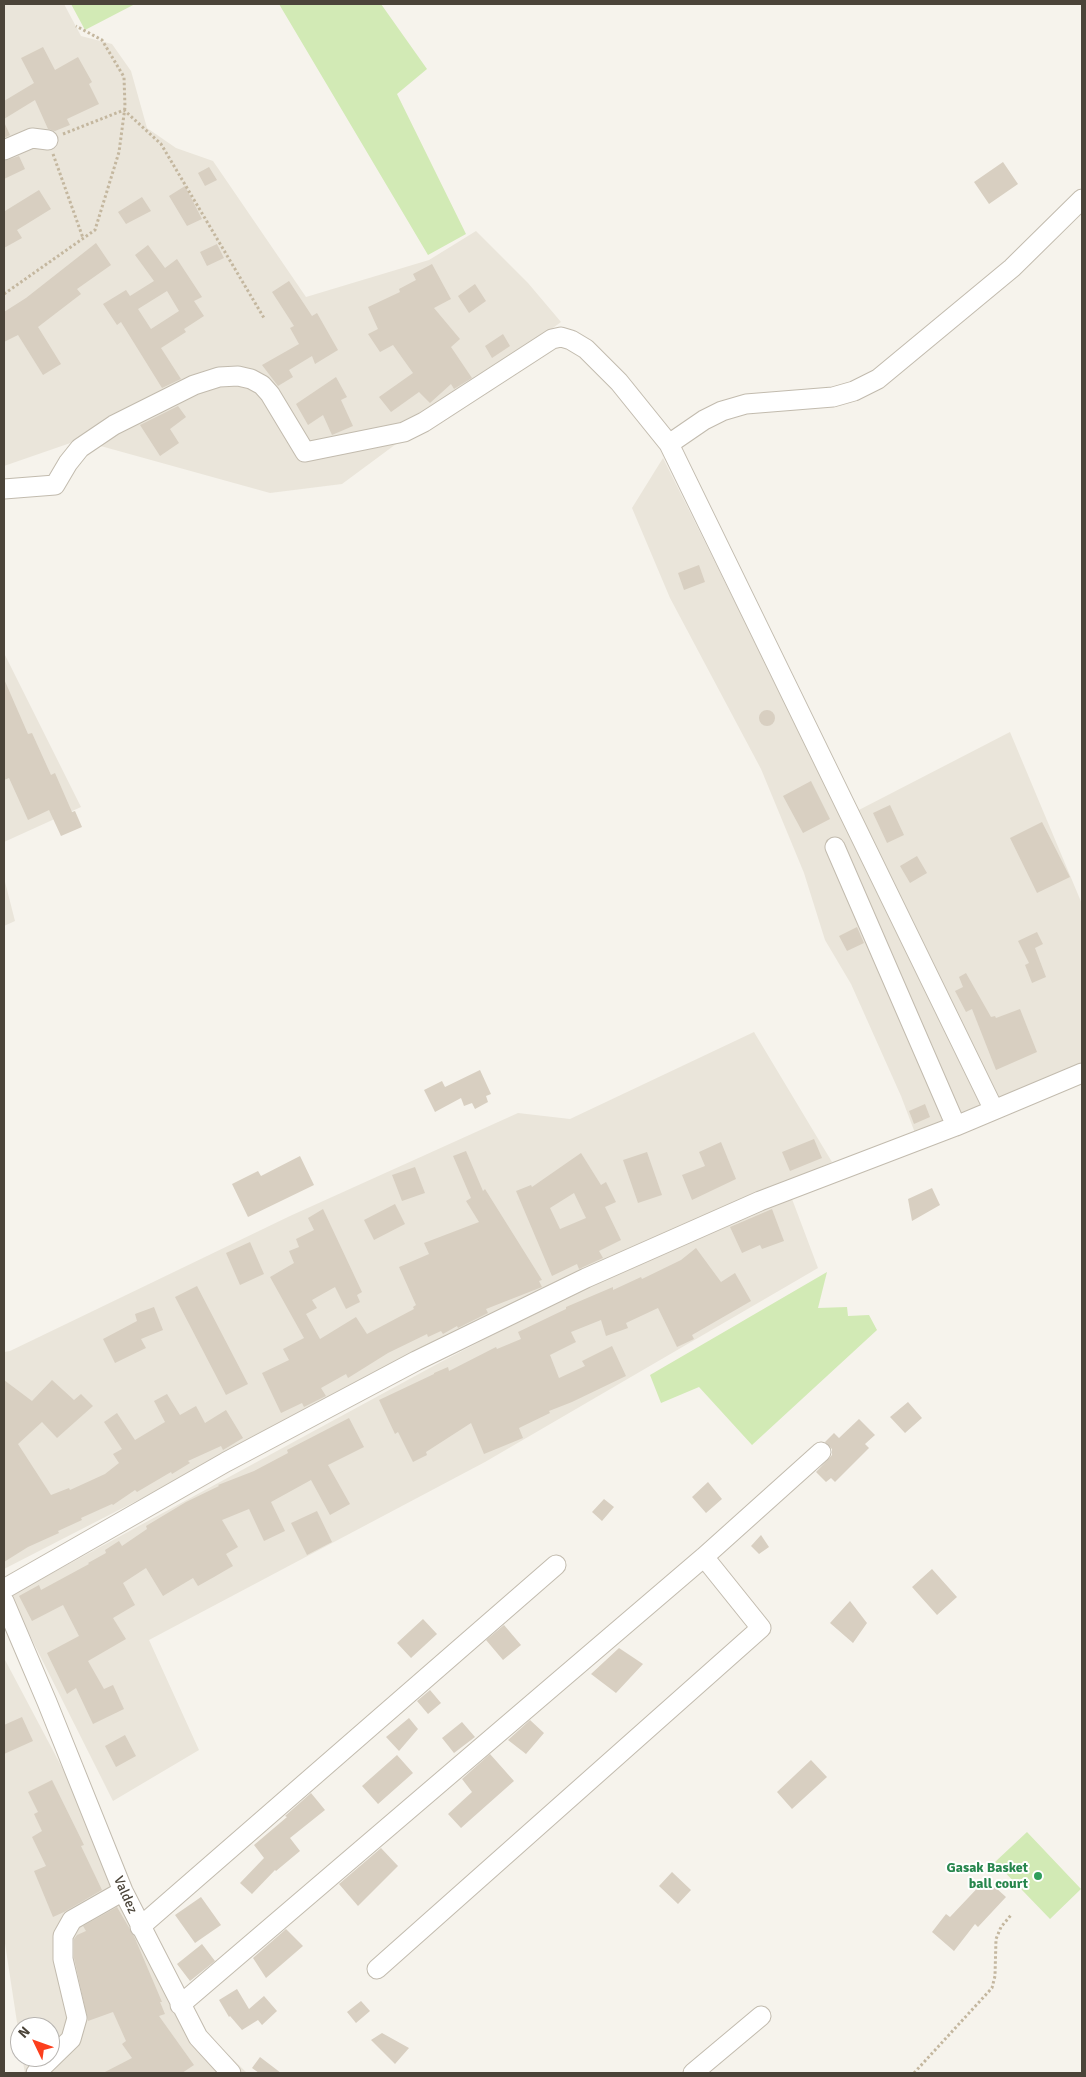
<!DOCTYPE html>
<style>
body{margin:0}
#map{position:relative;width:1086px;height:2077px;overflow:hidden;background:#f6f3ec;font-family:Signika,sans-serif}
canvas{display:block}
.frame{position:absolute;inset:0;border:5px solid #4b4439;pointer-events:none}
.north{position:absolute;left:10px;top:2017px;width:50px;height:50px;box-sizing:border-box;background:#fff;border:1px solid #b7b4b0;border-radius:50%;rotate:312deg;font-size:14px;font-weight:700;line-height:20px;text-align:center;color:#4b4439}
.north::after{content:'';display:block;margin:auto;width:18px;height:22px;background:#fc3f1d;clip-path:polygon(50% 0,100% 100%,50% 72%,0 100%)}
</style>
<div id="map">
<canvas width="1086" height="2077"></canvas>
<div class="frame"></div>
<div class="north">N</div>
</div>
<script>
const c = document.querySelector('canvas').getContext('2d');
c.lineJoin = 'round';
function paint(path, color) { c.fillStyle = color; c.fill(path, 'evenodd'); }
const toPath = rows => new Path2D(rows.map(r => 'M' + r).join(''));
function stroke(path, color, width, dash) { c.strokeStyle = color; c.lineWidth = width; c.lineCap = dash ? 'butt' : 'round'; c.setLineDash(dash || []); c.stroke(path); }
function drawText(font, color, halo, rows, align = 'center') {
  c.font = font + ' Signika,sans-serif'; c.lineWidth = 4; c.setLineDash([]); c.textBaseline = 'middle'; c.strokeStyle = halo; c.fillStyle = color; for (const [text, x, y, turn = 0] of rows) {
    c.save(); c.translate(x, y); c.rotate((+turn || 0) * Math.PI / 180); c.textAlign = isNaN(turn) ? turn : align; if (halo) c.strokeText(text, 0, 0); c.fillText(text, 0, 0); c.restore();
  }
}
paint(toPath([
 [4,4,64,4,81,36,112,44,131,71,147,128,176,148,213,161,306,297,429,260,476,231,528,283,561,322,342,484,270,493,79,440,4,466],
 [663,458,847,827,984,1108,915,1133,901,1096,851,984,825,940,804,873,761,769,670,598,632,508],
 [4,653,81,807,4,842],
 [1010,732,1082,904,1082,1064,995,1103,855,812],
 [4,878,15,921,4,926],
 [754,1032,832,1162,542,1295,407,1362,4,1569,4,1352,10,1351,290,1216,518,1113,570,1119],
 [789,1191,818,1268,485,1462,149,1640,199,1750,113,1801,10,1596,439,1363,623,1267],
 [4,1658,199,2026,247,2073,25,2073,22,2057,50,2057,50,2027,20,2027,20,2042,4,1937]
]), '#eae5da');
paint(toPath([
 [71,4,135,4,85,30],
 [279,4,381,4,427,69,397,94,466,234,428,255],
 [827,1272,818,1308,847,1307,848,1316,869,1315,877,1330,752,1445,699,1387,661,1403,650,1375],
 [1027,1832,1081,1889,1050,1919,995,1862]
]), '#d2eab5');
paint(toPath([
 [43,47,55,70,78,57,92,82,89,84,99,104,67,119,70,125,55,131,48,129,35,100,4,119,4,101,34,83,21,58],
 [4,122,10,135,4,138],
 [19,156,25,169,4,179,4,161],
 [1003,162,1018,184,989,204,974,182],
 [209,167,217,180,205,186,198,173],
 [185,186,202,219,187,226,169,196],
 [39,190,51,209,17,230,22,238,4,248,4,208,5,211],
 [142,197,151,211,126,224,118,212],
 [96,243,111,265,77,289,81,294,38,327,61,364,43,375,18,335,4,342,4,312,26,298],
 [217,244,224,258,207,266,200,252],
 [148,245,165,268,177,259,202,297,194,301,204,316,184,329,186,332,161,348,181,379,162,388,121,322,117,325,103,304,126,290,130,296,154,281,135,255],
 [167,291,179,311,151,329,138,309],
 [432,264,451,299,434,308,460,339,451,347,472,378,454,389,451,384,430,403,419,392,391,412,379,397,413,373,393,345,380,352,368,334,378,329,368,307,400,292,399,289,416,280,413,274],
 [289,281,312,316,317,313,338,350,315,364,312,356,289,370,293,377,278,386,262,365,299,344,290,328,294,326,272,292],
 [475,284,486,301,469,313,458,296],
 [503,334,510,346,492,358,485,346],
 [336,377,347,397,341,400,353,426,332,435,323,415,308,425,296,404],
 [178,406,186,417,170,429,179,443,160,456,140,425],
 [699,565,705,582,684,590,678,573],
 [4,679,28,734,32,733,51,775,55,773,72,812,75,811,82,827,61,836,49,810,28,820,9,778,4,780],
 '759 718a8 8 0 1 1 16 0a8 8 0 1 1-16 0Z',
 [811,781,830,819,803,833,783,796],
 [890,805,904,835,887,843,873,813],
 [1042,822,1070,877,1037,893,1010,838],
 [917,856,927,873,910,883,900,866],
 [857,927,864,943,847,951,839,936],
 [1037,932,1043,944,1035,948,1046,977,1032,983,1025,965,1029,963,1018,941],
 [966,973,991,1017,995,1016,996,1018,1020,1009,1037,1052,996,1070,972,1009,966,1012,955,991,963,987,959,977],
 [480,1070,491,1094,486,1096,488,1102,475,1109,472,1103,464,1106,461,1098,435,1112,424,1090,442,1081,445,1087],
 [925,1104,930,1117,914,1124,909,1111],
 [814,1139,822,1158,790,1171,782,1152],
 [721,1142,736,1179,692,1200,682,1175,705,1166,699,1152],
 [466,1151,483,1191,485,1189,542,1280,539,1281,542,1287,486,1309,488,1313,458,1328,457,1326,443,1334,441,1331,428,1337,427,1334,388,1353,348,1378,346,1374,321,1388,326,1396,304,1407,302,1403,281,1413,262,1373,289,1360,283,1349,304,1338,270,1277,294,1263,289,1251,299,1247,296,1239,314,1230,308,1218,323,1209,362,1292,357,1295,360,1302,346,1309,335,1287,312,1300,317,1308,306,1314,320,1339,356,1317,367,1334,414,1309,413,1307,416,1305,399,1267,429,1254,424,1243,479,1222,466,1201,471,1198,453,1156],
 [647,1152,662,1195,638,1203,623,1160],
 [581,1153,601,1185,606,1182,616,1202,605,1207,621,1240,599,1251,603,1258,579,1269,577,1264,552,1276,516,1191,531,1185,532,1187],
 [574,1193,586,1218,560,1229,550,1208],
 [300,1156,314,1185,248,1217,232,1184,258,1171,261,1176],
 [415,1167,425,1193,402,1201,392,1175],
 [932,1188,940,1205,912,1221,908,1199],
 [395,1204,405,1224,374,1240,364,1220],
 [772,1209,784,1241,762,1249,760,1245,742,1253,730,1227],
 [250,1242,264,1274,240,1285,226,1253],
 [696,1248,721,1282,735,1273,751,1301,692,1335,694,1339,677,1347,658,1308,626,1323,628,1328,606,1336,601,1320,571,1332,576,1342,550,1355,559,1378,585,1366,582,1361,612,1346,626,1376,572,1402,549,1411,550,1413,519,1428,523,1438,484,1454,471,1423,426,1452,427,1455,413,1462,398,1432,395,1434,379,1400,434,1374,434,1373,448,1367,449,1371,496,1347,497,1349,521,1339,518,1332,566,1309,566,1307,613,1287,613,1290,641,1277,642,1279,681,1260],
 [197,1286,248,1384,226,1395,175,1297],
 [154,1307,163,1330,141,1339,146,1348,115,1363,103,1339,137,1321,135,1314],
 [4,1380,32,1401,52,1380,74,1400,81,1394,93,1406,57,1438,42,1422,18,1444,51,1495,69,1488,70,1490,105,1474,119,1463,113,1454,122,1449,104,1422,117,1413,135,1440,165,1422,154,1401,167,1394,180,1415,196,1406,205,1423,226,1410,243,1438,223,1450,221,1446,188,1461,190,1463,172,1474,171,1472,137,1492,135,1490,113,1505,112,1504,81,1518,82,1520,58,1531,59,1533,28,1547,4,1562],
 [908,1402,922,1418,905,1433,890,1417],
 [349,1418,364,1447,328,1465,350,1504,330,1515,311,1480,271,1502,285,1531,264,1541,249,1509,222,1520,238,1547,226,1554,233,1566,214,1577,198,1586,193,1578,163,1596,146,1568,123,1583,135,1605,113,1618,126,1639,88,1661,104,1689,113,1685,124,1709,93,1724,76,1688,67,1694,47,1653,79,1636,63,1605,32,1621,19,1596,39,1585,41,1590,89,1564,88,1563,106,1553,105,1550,119,1541,122,1546,147,1529,146,1526,186,1502,219,1486,218,1485,254,1471,288,1453,287,1450],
 [859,1419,875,1435,865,1444,869,1448,835,1482,831,1478,826,1482,816,1472,832,1455,832,1449,825,1442,834,1433,839,1438],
 [708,1482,722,1499,706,1513,692,1497],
 [604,1499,614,1507,602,1521,592,1512],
 [317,1511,332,1542,307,1555,291,1523],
 [761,1535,769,1547,759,1554,751,1546],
 [932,1569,957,1597,937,1615,912,1587],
 [850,1601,867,1623,853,1643,830,1623],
 [423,1619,437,1634,411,1658,397,1643],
 [504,1625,521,1645,503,1660,486,1640],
 [619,1648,643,1664,616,1693,591,1674],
 [430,1690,441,1703,428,1714,417,1701],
 [22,1717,33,1741,4,1754,4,1725],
 [409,1718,418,1729,399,1751,386,1737],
 [530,1720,544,1733,526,1754,508,1740],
 [462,1722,475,1737,454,1753,442,1738],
 [125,1735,136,1756,116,1767,105,1746],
 [490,1754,514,1781,461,1828,448,1814,472,1792,462,1779],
 [397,1755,413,1773,378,1804,362,1786],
 [811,1760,827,1777,792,1809,777,1792],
 [52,1780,84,1845,81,1846,102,1890,64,1912,53,1917,34,1871,46,1866,32,1837,42,1831,34,1814,38,1812,28,1792],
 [311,1793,325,1810,290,1838,300,1851,276,1871,275,1870,252,1894,240,1883,264,1858,254,1845,287,1817,285,1816],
 [381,1848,398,1866,358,1906,339,1884],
 [672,1872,691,1890,678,1904,659,1886],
 [986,1879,1006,1897,978,1927,975,1924,954,1951,932,1932,946,1914,950,1917],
 [201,1897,221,1925,195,1943,175,1915],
 [117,1907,134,1936,162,2002,160,2002,165,2014,159,2016,194,2065,182,2073,103,2073,132,2058,122,2044,126,2041,113,2012,88,2021,74,1958,74,1939,77,1935,86,1931,83,1926],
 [286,1929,303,1946,266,1978,253,1958],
 [202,1944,215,1961,190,1981,177,1964],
 [237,1989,249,2009,264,1996,277,2011,262,2025,258,2020,242,2030,230,2016,229,2017,219,2000],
 [361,2001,370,2011,356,2023,347,2012],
 [382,2033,409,2048,395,2064,371,2040],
 [260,2057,281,2073,259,2073,252,2068]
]), '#d8cfc1');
const minor = toPath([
 [4,150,32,138,48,140],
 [669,444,704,420,722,411,746,404,833,397,854,391,878,379,1012,268,1082,199],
 [4,489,55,485,68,463,80,448,114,425,194,385,219,377,238,376,251,379,262,385,270,394,305,452,404,432,424,422,552,339,561,337,571,340,586,349,619,382,669,444,994,1110],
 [835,847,956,1126],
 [4,1589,226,1462,416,1361,586,1278,760,1201,956,1126,1082,1073],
 [4,1601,47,1702,123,1891,198,2037,231,2073],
 [140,1927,556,1565],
 [377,1969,761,1628,704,1557],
 [180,2005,704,1557,821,1452],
 [36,2073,71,2039,77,2018,63,1959,63,1936,72,1920,123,1891],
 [693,2073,761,2016]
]);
stroke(minor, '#c2bbae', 21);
stroke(toPath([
 [63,134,124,110,161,144,264,318],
 [53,154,83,238],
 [4,294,95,230,119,152,125,107,124,77,102,40,76,26],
 [914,2073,992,1988,995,1976,996,1939,1001,1927,1011,1915]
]), '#c4b79f', 3, [2.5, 2.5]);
stroke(minor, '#fff', 19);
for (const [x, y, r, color] of [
 [1038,1876,5,"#2e9e5b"]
]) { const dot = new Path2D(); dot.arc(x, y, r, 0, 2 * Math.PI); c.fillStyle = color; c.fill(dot); stroke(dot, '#fff', 2); }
drawText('bold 14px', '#27864d', '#fff', [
 ["Gasak Basket",1028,1868],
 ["ball court",1028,1884]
], 'right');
drawText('14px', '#4b4439', '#fff', [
 ["Valdez",125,1895,66]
]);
</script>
